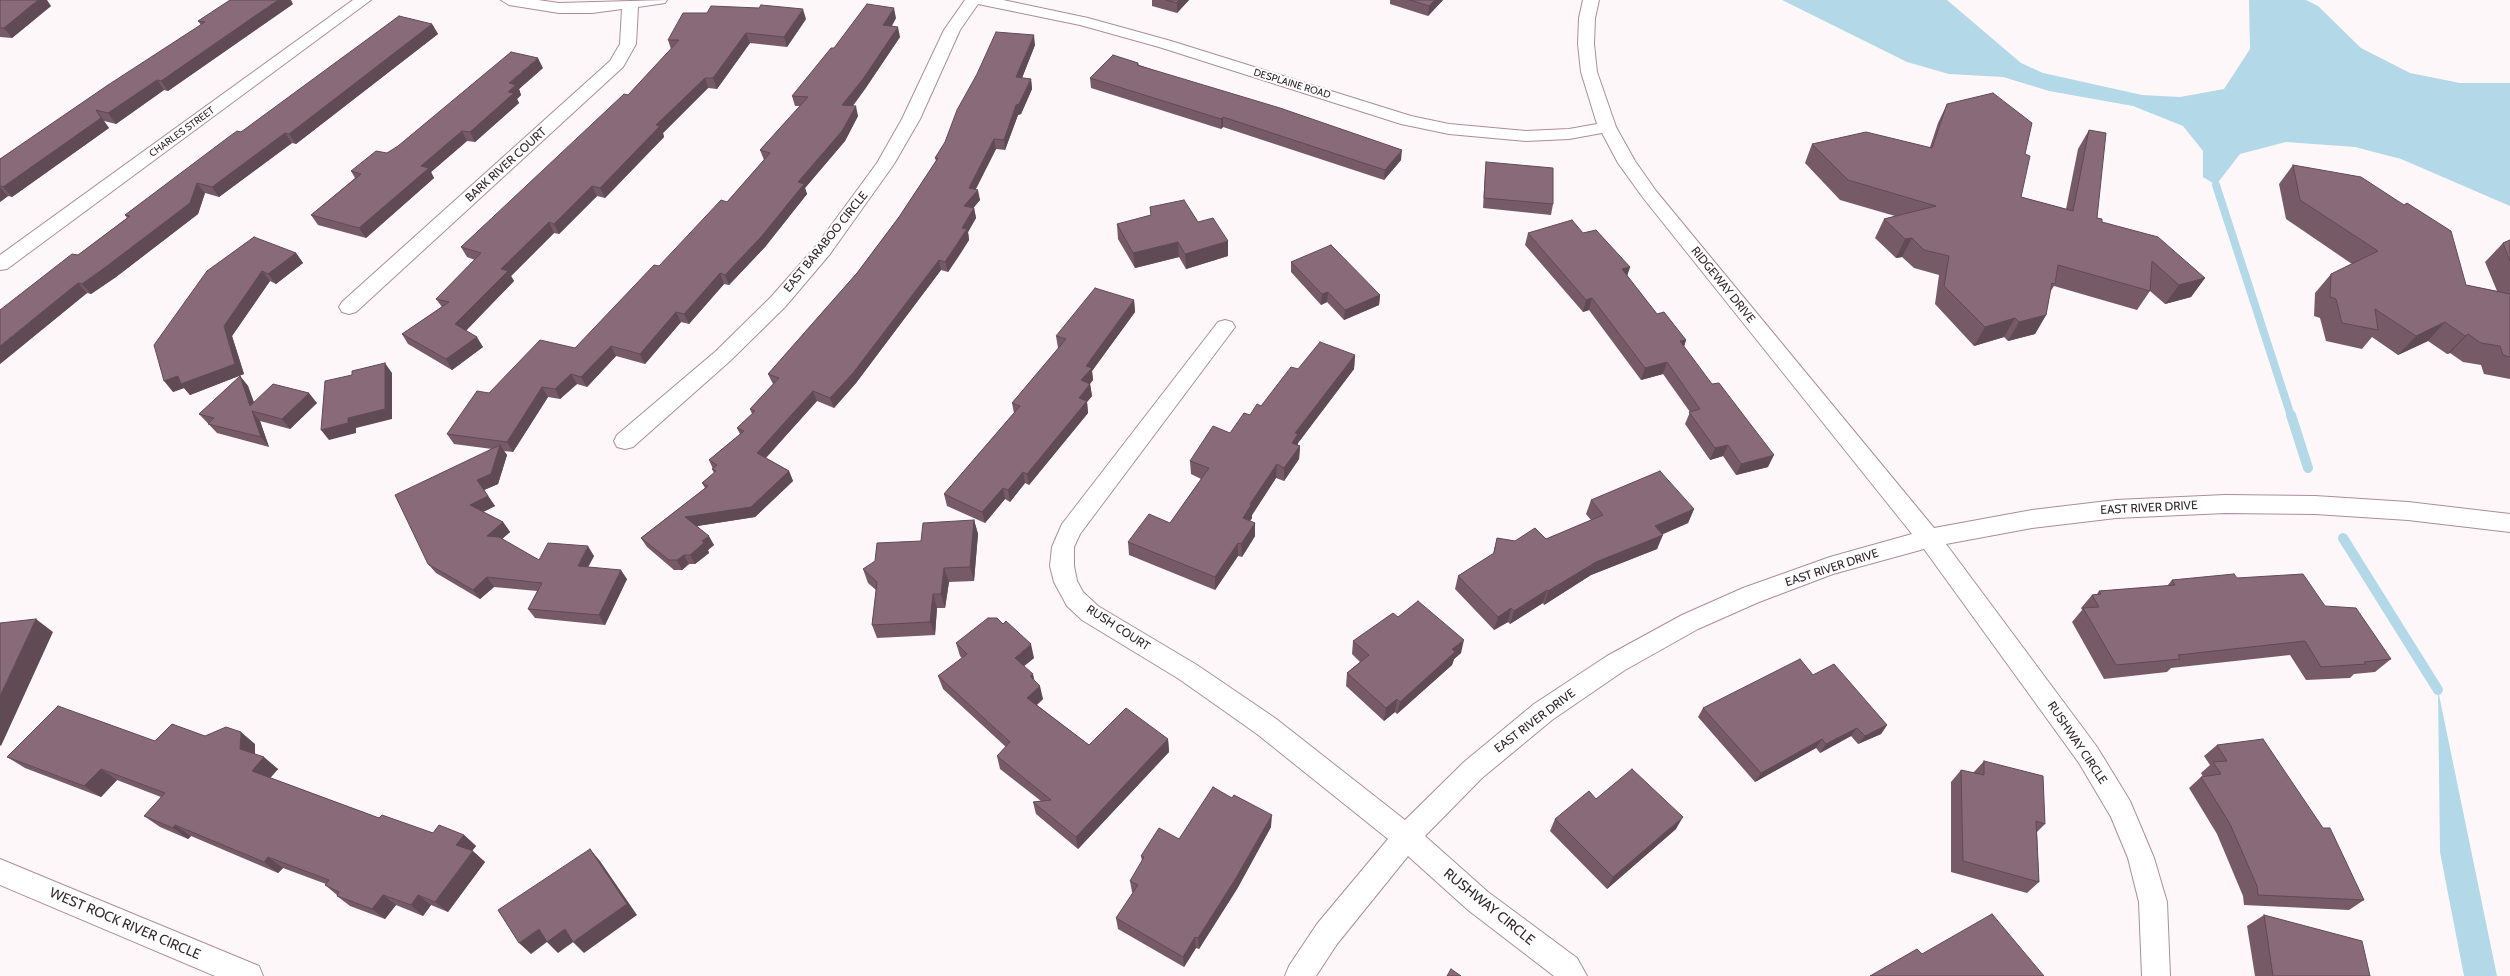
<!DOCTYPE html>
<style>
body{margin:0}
canvas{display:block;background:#fef7fa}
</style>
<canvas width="2510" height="976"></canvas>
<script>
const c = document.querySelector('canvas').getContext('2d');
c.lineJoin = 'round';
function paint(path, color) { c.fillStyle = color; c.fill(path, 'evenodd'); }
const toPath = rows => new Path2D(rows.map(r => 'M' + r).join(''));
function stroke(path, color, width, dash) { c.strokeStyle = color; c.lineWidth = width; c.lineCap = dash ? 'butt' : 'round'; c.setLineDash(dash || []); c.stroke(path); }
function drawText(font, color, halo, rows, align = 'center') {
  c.font = font + ' Cabin,sans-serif'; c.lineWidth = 4; c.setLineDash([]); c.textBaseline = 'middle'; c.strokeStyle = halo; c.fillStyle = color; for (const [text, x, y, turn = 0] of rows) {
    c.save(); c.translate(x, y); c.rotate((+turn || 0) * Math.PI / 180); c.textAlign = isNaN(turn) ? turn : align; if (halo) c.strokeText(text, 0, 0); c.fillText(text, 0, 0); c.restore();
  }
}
paint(toPath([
 [1782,0,1947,0,2021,63,2043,73,2142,95,2180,97,2224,89,2250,49,2249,0,2306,0,2318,6,2361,48,2410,73,2460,83,2510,83,2510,206,2401,159,2355,147,2286,142,2240,154,2216,185,2203,177,2203,151,2183,126,2133,106,2049,91,2003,77,1949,74,1907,62],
 [2438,690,2497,976,2464,976,2440,852]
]), '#b3d8e8');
stroke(toPath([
 [2216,185,2291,416]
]), '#b3d8e8', 8);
stroke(toPath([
 [2291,415,2308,468],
 [2343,538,2438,690]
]), '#b3d8e8', 10);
const minor = toPath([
 [353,0,371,0,7,269,0,270,0,255,353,0],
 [501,0,538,0,559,3,667,0,665,3,638,7,636,44,623,67,356,312,349,314,342,312,339,307,342,302,610,61,620,44,622,9,592,13,559,13,509,5,501,0],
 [965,0,1003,0,1088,18,1171,41,1411,116,1449,124,1526,131,1569,129,1597,124,1581,72,1578,44,1579,18,1583,0,1599,0,1595,18,1594,44,1597,72,1616,127,1635,161,1656,191,1934,528,2032,510,2116,500,2225,495,2315,496,2408,502,2510,514,2510,532,2408,520,2315,514,2225,513,2116,518,2032,528,1946,544,2097,747,2130,801,2154,858,2167,902,2170,976,2142,976,2139,902,2128,858,2111,817,2079,763,1924,549,1833,574,1759,602,1698,629,1625,670,1552,720,1482,778,1425,836,1488,892,1577,958,1587,976,1554,976,1468,910,1408,856,1337,944,1316,976,1285,976,1289,966,1317,924,1388,839,1257,734,1179,679,1082,620,1067,606,1054,582,1050,566,1052,547,1062,524,1218,322,1225,320,1232,322,1235,327,1080,534,1074,547,1074,566,1077,581,1083,592,1098,606,1197,665,1275,718,1405,820,1464,762,1534,704,1607,656,1682,615,1743,588,1830,557,1912,534,1644,199,1618,163,1602,133,1569,139,1526,141,1449,134,1401,124,1159,47,1080,25,978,4,960,30,920,119,894,164,830,254,785,307,730,361,633,447,625,449,617,447,614,441,617,435,716,351,771,297,816,246,877,163,902,119,944,30,965,0],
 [0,859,259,966,263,976,215,976,0,885,0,859]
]);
stroke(minor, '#ad8c9c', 2);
paint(minor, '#fff');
paint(toPath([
 [0,0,51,6,12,38,0,37],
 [1152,0,1189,0,1177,13,1152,6],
 [1390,0,1443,0,1428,16,1390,4],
 [293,4,168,91,164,90,116,124,104,121,109,128,12,197,8,196,0,202,0,159,201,25,198,21],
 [896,18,892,26,900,37,865,89,853,106,858,116,845,141,805,188,807,194,765,247,729,285,724,284,689,324,681,322,645,364,616,356,587,387,577,384,560,399,548,397,513,452,504,451,507,455,498,484,484,490,495,506,483,512,503,522,510,532,502,539,539,560,594,556,588,567,627,579,605,625,535,618,528,609,537,591,494,587,480,599,436,573,428,564,492,449,454,444,447,434,489,393,575,348,659,266,727,202,764,160,760,150,800,106,795,106,792,96,834,48],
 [806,19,787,47,750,43,717,89,708,88,663,133,664,137,605,198,597,196,559,234,554,233,511,276,514,281,466,330,483,347,452,370,408,344,402,334,442,307,436,299,475,260,467,257,461,247,628,95,671,49,668,40],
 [432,24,438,34,296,144,292,143,219,197,205,193,198,214,116,277,91,294,87,293,0,364,78,255,127,218,125,215,241,132],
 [1035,45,1022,78,1031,79,1032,89,1021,114,1018,115,1005,150,996,149,976,189,980,200,973,208,974,208,976,218,968,232,969,240,959,256,948,272,941,270,856,383,834,408,817,401,766,458,789,471,793,481,755,517,697,526,714,545,708,550,709,553,695,564,689,564,682,570,674,570,647,547,641,538,705,488,702,483,714,473,712,469,713,469,709,460,740,434,737,428,752,414,750,409,773,384,768,374,857,273,899,217,936,161,935,158],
 [1138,63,1139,65,1401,160,1384,180,1223,127,1221,129,1091,88,1090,78],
 [543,68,519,89,521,95,517,99,519,103,475,142,467,141,431,172,434,178,366,238,318,225,311,215,355,178,351,171,387,153],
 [1947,104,2025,154,2021,197,2066,209,2078,149,2089,130,2097,218,2102,222,2205,278,2191,297,2165,304,2150,291,2137,310,2054,286,2050,292,2046,315,2035,334,2008,341,2004,337,1974,346,1935,304,1939,275,1914,268,1902,257,1896,258,1875,238,1884,219,1895,216,1840,200,1805,163,1812,144,1930,147,1938,123],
 [1486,162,1553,204,1551,215,1483,208,1485,172],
 [2293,165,2466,285,2497,291,2485,262,2503,243,2510,240,2510,379,2484,374,2481,365,2463,362,2450,353,2447,354,2428,341,2398,355,2372,337,2362,349,2326,341,2320,318,2314,316,2315,293,2331,274,2352,264,2286,219,2279,184],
 [1198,222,1228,256,1186,269,1179,257,1135,268,1118,239,1117,224],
 [1528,233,1583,233,1630,267,1627,276,1657,314,1686,340,1684,347,1768,467,1736,475,1723,456,1710,460,1685,424,1690,412,1663,374,1641,380,1589,310,1583,312,1525,245],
 [296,253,303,263,276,284,270,281,232,336,244,374,190,395,184,388,173,392,207,271],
 [1291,262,1380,295,1379,305,1344,320,1327,302,1321,305,1291,272],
 [1134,300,1135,312,1092,371,1093,380,1090,384,1092,396,1087,402,1088,413,1029,485,1025,483,1010,502,1005,499,985,523,947,506,944,494,1014,413,1012,403,1059,348,1058,348,1056,336],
 [1355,355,1354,369,1298,443,1298,445,1300,446,1299,459,1284,481,1276,478,1252,515,1252,518,1250,521,1255,536,1242,557,1238,556,1215,590,1129,555,1128,542,1170,523,1201,479,1191,474,1190,461,1230,433,1250,415,1261,406,1298,369],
 [240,376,248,386,254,402,317,403,290,429,260,421,269,447,217,433,199,414],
 [1591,500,1694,509,1688,523,1662,534,1657,549,1591,575,1544,605,1543,603,1510,624,1508,622,1494,630,1455,589,1458,576,1493,554,1497,538,1515,541,1546,539,1591,520,1586,514],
 [974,520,978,534,974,581,949,582,945,608,937,608,935,635,877,638,872,625,876,590,868,583,863,569,921,541],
 [2237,578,2325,606,2391,659,2375,672,2354,674,2350,678,2306,680,2290,655,2171,668,2167,672,2104,679,2072,622,2082,610,2081,608,2092,595,2097,594,2099,591,2167,586,2172,580],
 [1398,617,1461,653,1454,659,1452,665,1397,714,1395,712,1384,721,1346,686,1347,673,1360,662,1352,654,1353,641],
 [956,643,1034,658,1024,666,1034,680,1043,699,1037,705,1089,745,1168,739,1169,752,1078,849,1036,814,1033,802,1041,801,1000,769,997,756,1006,747,943,689,938,676,962,658,960,656],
 [1813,675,1887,725,1881,734,1858,744,1851,736,1820,753,1816,748,1755,782,1698,717,1703,708],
 [205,736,255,744,255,754,278,769,270,778,379,818,433,833,464,835,476,846,472,851,485,862,448,912,431,905,423,916,396,905,385,919,350,906,337,896,337,895,325,885,326,884,283,868,278,873,191,836,188,839,160,827,144,816,161,797,117,780,101,797,25,768,7,757],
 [2217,745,2364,900,2349,910,2244,905,2243,896,2217,834,2189,788,2201,777,2203,777,2201,773,2210,765,2204,756],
 [1984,761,2045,824,2037,832,2039,882,2027,893,1951,872,1951,782,1961,770,1973,773],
 [1596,799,1676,829,1607,889,1550,831,1555,819],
 [1271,827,1237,889,1199,949,1196,948,1184,967,1118,929,1116,918,1133,893,1132,892,1130,881,1142,861,1141,856,1179,839],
 [2264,915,2370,976,2255,976,2247,926]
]), '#765b67');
paint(toPath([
 [38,0,47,0,51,6,12,38,4,28],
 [278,0,291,0,293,4,168,91,161,81],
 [1179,0,1189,0,1177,13,1177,3],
 [1435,0,1443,0,1428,16,1429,6],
 [894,8,896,18,886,35,883,25],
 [803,9,806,19,787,47,784,37],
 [432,24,438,34,296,144,289,134],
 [898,27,900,37,865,89,845,115,842,105],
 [746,33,750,43,717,89,713,78],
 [1034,35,1035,45,1018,88,1016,77],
 [538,58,543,68,519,89,521,95,517,99,519,103,475,142,470,132,508,92,509,83],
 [705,78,708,88,663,133,664,137,605,198,600,188,656,125],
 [1031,79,1032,89,1021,114,1018,115,1005,150,1004,140,1016,105],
 [157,80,164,90,116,124,108,113],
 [856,106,858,116,845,141,805,188,807,194,765,247,729,285,725,275,798,182],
 [96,110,109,128,12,197,3,187],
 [1223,117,1223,127,1221,129,1221,119],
 [462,131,467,141,431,172,434,178,366,238,359,228,421,166],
 [285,133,292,143,219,197,212,187],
 [994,139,996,149,971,198,978,190,980,200,966,217,964,206,969,188],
 [1402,150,1401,160,1384,180,1385,170],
 [197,183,205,193,198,214,116,277,91,294,82,284],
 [592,186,597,196,559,234,554,224],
 [0,187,8,196,0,202],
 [974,208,976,218,968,232,969,240,948,272,945,262,962,228],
 [549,222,554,233,511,276,514,281,462,335,455,324,501,269],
 [1912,238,1902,257,1896,258,1905,239],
 [1228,241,1228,256,1186,269,1185,254],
 [1178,242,1179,257,1135,268,1133,253],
 [296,253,303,263,276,284,268,274],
 [939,260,941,270,856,383,834,408,830,398],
 [1630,267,1626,279,1622,269],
 [262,271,270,281,232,336,244,374,190,395,184,388,173,392,164,381,224,326],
 [720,273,724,284,689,324,684,314],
 [2205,278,2191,297,2165,304,2179,285],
 [78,283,87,293,0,364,0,346],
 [1328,292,1327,302,1321,305,1322,294],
 [1380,295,1379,305,1344,320,1345,310],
 [1592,298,1589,310,1583,312,1586,300],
 [1134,300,1135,312,1092,371,1093,380,1083,392,1081,380,1086,366],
 [676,312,681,322,645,364,640,354],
 [2046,315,2035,334,2008,341,2019,322],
 [2015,318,2004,337,1974,346,1985,327],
 [2445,322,2428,341,2398,355,2416,336],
 [2468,334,2450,353,2447,354,2465,336],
 [477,337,483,347,452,370,446,359],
 [1686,340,1682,352,1680,341],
 [611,346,616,356,587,387,581,377],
 [1355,355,1354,369,1298,443,1298,448,1292,443,1295,433],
 [1667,362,1663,374,1641,380,1645,368],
 [385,363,392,373,392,419,356,428,356,433,329,440,321,430,348,418],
 [571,374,577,384,560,399,555,389],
 [240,376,248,386,257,413,250,406],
 [1090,384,1092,396,1087,402,1088,413,1029,485,1027,474,1079,398],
 [542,387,548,397,513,452,507,442],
 [813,391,817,401,761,463,757,453],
 [309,393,317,403,290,429,282,419],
 [252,411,260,421,269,447,261,437],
 [500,445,507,455,498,484,484,490,477,480],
 [1728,445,1723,456,1710,460,1715,448],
 [1300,446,1299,459,1284,481,1284,468],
 [1774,455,1768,467,1736,475,1741,464],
 [1277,464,1276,478,1252,515,1252,518,1243,531,1243,518,1250,504],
 [789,471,793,481,755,517,691,527,685,517],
 [1023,472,1025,483,1010,502,1008,490],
 [1003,488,1005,499,985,523,982,512],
 [488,496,495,506,477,515,470,505],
 [1694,509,1688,523,1650,540,1663,535,1657,549,1591,575,1544,605,1548,591,1596,562,1655,526],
 [974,520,978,534,974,581,970,567],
 [503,522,510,532,494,546,487,536],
 [1255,523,1255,536,1242,557,1241,544],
 [709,536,714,545,708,550,709,553,695,564,690,555,702,541],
 [1238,543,1238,556,1215,590,1215,577],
 [588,546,594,556,584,575,578,566],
 [684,555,689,564,682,570,677,560],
 [944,568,949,582,945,608,941,594],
 [621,570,627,579,605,625,599,615],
 [487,577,494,587,480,599,473,590],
 [1547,590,1543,603,1510,624,1514,611],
 [933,594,937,608,935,635,930,622],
 [1511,608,1508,622,1494,630,1498,617],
 [36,619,53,632,1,746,0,745,0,696],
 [1464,640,1461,653,1454,659,1452,665,1397,714,1400,702,1452,649],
 [1031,644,1034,658,1018,671,1015,658],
 [1033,674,1036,687,1030,676],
 [1040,686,1043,699,1030,710,1027,698],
 [1397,699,1395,712,1384,721,1386,708],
 [1887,725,1881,734,1858,744,1865,736],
 [1857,728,1851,736,1820,753,1826,744],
 [241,732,255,744,255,761,240,749],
 [1168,739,1169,752,1078,849,1076,837],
 [1822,739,1816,748,1755,782,1761,773],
 [264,757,278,769,266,783,252,771],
 [101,769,117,780,101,797,84,786],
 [1272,815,1271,827,1237,889,1199,949,1198,938],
 [1683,817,1676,829,1607,889,1613,877],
 [175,825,191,836,188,839,173,828],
 [464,835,476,846,468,856,456,845],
 [590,849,600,861,637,915,584,953,573,942],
 [473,851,485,862,448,912,435,902],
 [268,857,283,868,278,873,264,862],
 [383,895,396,905,385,919,372,909],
 [418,895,431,905,423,916,411,905],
 [539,929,565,929,576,940,558,953,547,942,531,954,519,943],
 [1195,937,1196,948,1184,967,1183,957]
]), '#604a54');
const building = toPath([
 [0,0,38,0,4,28,0,28,0,0],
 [230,0,278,0,161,81,157,80,108,113,96,110,101,118,3,187,0,186,0,159,108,85,205,22,198,21,230,0],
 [1166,0,1179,0,1177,3,1166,0],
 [1410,0,1435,0,1429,6,1410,0],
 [867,4,894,8,883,25,898,27,863,79,842,105,856,106,842,131,798,182,804,184,761,237,725,275,720,273,684,314,676,312,640,354,611,346,581,377,571,374,555,389,542,387,507,442,447,434,477,391,489,393,540,340,575,348,654,265,659,266,721,200,727,202,770,153,760,150,808,97,792,96,831,48,834,48,867,4],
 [761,5,803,9,784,37,746,33,713,78,705,78,656,125,660,126,600,188,592,186,554,224,549,222,501,269,508,271,455,324,477,337,446,359,402,334,449,302,436,299,481,253,461,247,624,94,628,95,679,40,668,40,683,13,707,13,711,6,759,8,761,5],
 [399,16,432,24,289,134,285,133,212,187,197,183,190,203,107,266,82,284,78,283,0,346,0,310,72,254,78,255,130,216,125,215,230,136,237,131,241,132,399,16],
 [996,32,1034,35,1016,77,1031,79,1019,104,1016,105,1004,140,994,139,969,188,978,190,964,206,974,208,962,228,967,229,945,262,939,260,853,373,830,398,813,391,757,453,789,471,751,507,685,517,709,536,702,541,704,543,690,555,684,555,677,560,669,560,641,538,708,486,702,483,716,471,712,469,717,465,709,460,744,431,737,428,755,411,750,409,779,378,768,374,857,273,899,217,938,158,935,158,945,142,957,110,977,74,996,32],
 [511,52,538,58,509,83,516,85,508,92,514,93,470,132,462,131,421,166,429,168,359,228,311,215,361,174,351,171,376,151,387,153,398,146,511,52],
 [1113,55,1138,63,1137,65,1280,108,1402,150,1385,170,1223,117,1221,119,1090,78,1113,55],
 [1993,93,2032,123,2025,154,2030,156,2021,197,2073,211,2089,130,2106,133,2097,218,2102,219,2102,222,2158,237,2205,278,2179,285,2152,261,2150,291,2058,265,2055,284,2052,283,2046,315,2019,322,2015,318,1985,327,1944,286,1949,256,1924,250,1912,238,1905,239,1884,219,1936,206,1848,180,1812,144,1866,132,1932,148,1947,104,1993,93],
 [1486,162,1553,168,1553,204,1484,198,1486,162],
 [2293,165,2361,177,2404,205,2407,203,2451,231,2466,285,2510,294,2510,357,2503,355,2500,346,2481,343,2468,334,2465,336,2445,322,2416,336,2375,309,2378,330,2342,323,2336,299,2330,297,2331,274,2378,251,2300,200,2293,165],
 [1184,200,1198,222,1213,218,1228,241,1185,254,1178,242,1133,253,1117,224,1151,215,1150,207,1184,200],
 [1572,220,1583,233,1596,230,1630,267,1622,269,1657,314,1664,312,1686,340,1680,341,1712,384,1719,383,1774,455,1741,464,1728,445,1715,448,1689,412,1700,409,1667,362,1645,368,1592,298,1586,300,1528,233,1572,220],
 [254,237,296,253,268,274,262,271,224,326,235,364,181,384,178,376,164,381,154,345,207,271,254,237],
 [2510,240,2510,261,2503,243,2510,240],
 [1331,245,1380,295,1345,310,1328,292,1322,294,1291,262,1331,245],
 [1095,288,1134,300,1086,366,1092,368,1081,380,1090,384,1079,398,1087,401,1027,474,1023,472,1008,490,1003,488,982,512,944,494,1020,406,1012,403,1066,339,1056,336,1095,288],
 [1320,342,1355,355,1295,433,1298,434,1292,443,1300,446,1284,468,1277,464,1250,504,1251,505,1243,518,1255,523,1241,544,1238,543,1215,577,1128,542,1149,514,1170,523,1209,468,1190,461,1213,426,1230,433,1244,413,1250,415,1257,404,1261,406,1291,367,1298,369,1320,342],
 [385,363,385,409,348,418,348,423,321,430,325,381,352,375,352,371,385,363],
 [240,376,250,406,273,384,309,393,282,419,252,411,261,437,208,424,214,418,199,414,240,376],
 [500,445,491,474,477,480,488,496,470,505,503,522,487,536,499,537,539,560,548,543,588,546,578,566,621,570,599,615,528,609,542,583,487,577,473,590,428,564,395,495,500,445],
 [1660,471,1694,509,1655,526,1663,535,1596,562,1548,591,1547,590,1514,611,1511,608,1498,617,1458,576,1494,553,1497,538,1515,541,1535,528,1546,539,1603,515,1591,500,1660,471],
 [974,520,970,567,944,568,941,594,933,594,930,622,872,625,877,582,863,569,875,561,877,543,921,541,923,523,974,520],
 [2234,574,2237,578,2303,574,2325,606,2356,608,2391,659,2364,662,2366,664,2321,667,2305,641,2178,655,2180,659,2116,665,2083,608,2099,607,2092,595,2101,594,2099,591,2175,585,2172,580,2234,574],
 [1418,601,1464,640,1452,649,1455,652,1400,702,1397,699,1386,708,1347,673,1369,655,1353,641,1393,613,1398,617,1418,601],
 [988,618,997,618,1003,624,1006,621,1031,644,1015,658,1033,674,1030,676,1040,686,1027,698,1089,745,1126,708,1168,739,1076,837,1033,802,1051,800,997,756,1010,742,938,676,967,654,956,643,988,618],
 [36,619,0,696,0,623,36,619],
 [1800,659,1813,675,1834,664,1887,725,1865,736,1857,728,1826,744,1822,739,1761,773,1703,708,1800,659],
 [58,706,155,741,172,724,205,736,226,727,241,732,240,749,264,757,252,771,379,818,382,815,433,833,439,825,464,835,456,845,473,851,435,902,418,895,411,905,383,895,372,909,337,896,339,892,325,885,329,880,268,857,264,862,175,825,173,828,144,816,165,793,101,769,84,786,7,757,58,706],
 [2263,739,2323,828,2330,828,2364,900,2258,895,2257,886,2230,824,2201,777,2221,774,2213,762,2227,761,2217,745,2263,739],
 [1984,761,2043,776,2045,824,2036,821,2039,882,1963,861,1961,770,1984,775,1984,761],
 [1632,769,1683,817,1613,877,1555,819,1589,791,1596,799,1632,769],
 [1213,787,1232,798,1234,795,1272,815,1236,878,1198,938,1195,937,1183,957,1116,918,1138,885,1130,881,1144,857,1141,856,1159,828,1179,839,1213,787],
 [590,849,627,904,573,942,565,929,547,942,539,929,519,943,498,910,590,849],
 [1992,914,2044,976,1870,976,1917,949,1922,954,1992,914],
 [2264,915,2362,941,2370,976,2273,976,2264,915],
 [1451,969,1461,976,1447,976,1451,969]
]);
paint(building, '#896a78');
stroke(building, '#604a54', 1);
drawText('10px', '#34272d', '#fff', [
 ["DESPLAINE ROAD",1292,84,17],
 ["CHARLES STREET",182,132,-36]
]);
drawText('12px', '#34272d', '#fff', [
 ["BARK RIVER COURT",506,165,-42],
 ["EAST BARABOO CIRCLE",826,242,-51],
 ["RIDGEWAY DRIVE",1723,285,51],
 ["EAST RIVER DRIVE",2149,508,-3],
 ["EAST RIVER DRIVE",1832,568,-18],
 ["RUSH COURT",1118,628,33],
 ["EAST RIVER DRIVE",1535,721,-37],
 ["RUSHWAY CIRCLE",2077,743,56]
]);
drawText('14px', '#34272d', '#fff', [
 ["RUSHWAY CIRCLE",1489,907,39],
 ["WEST ROCK RIVER CIRCLE",125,924,23]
]);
</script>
